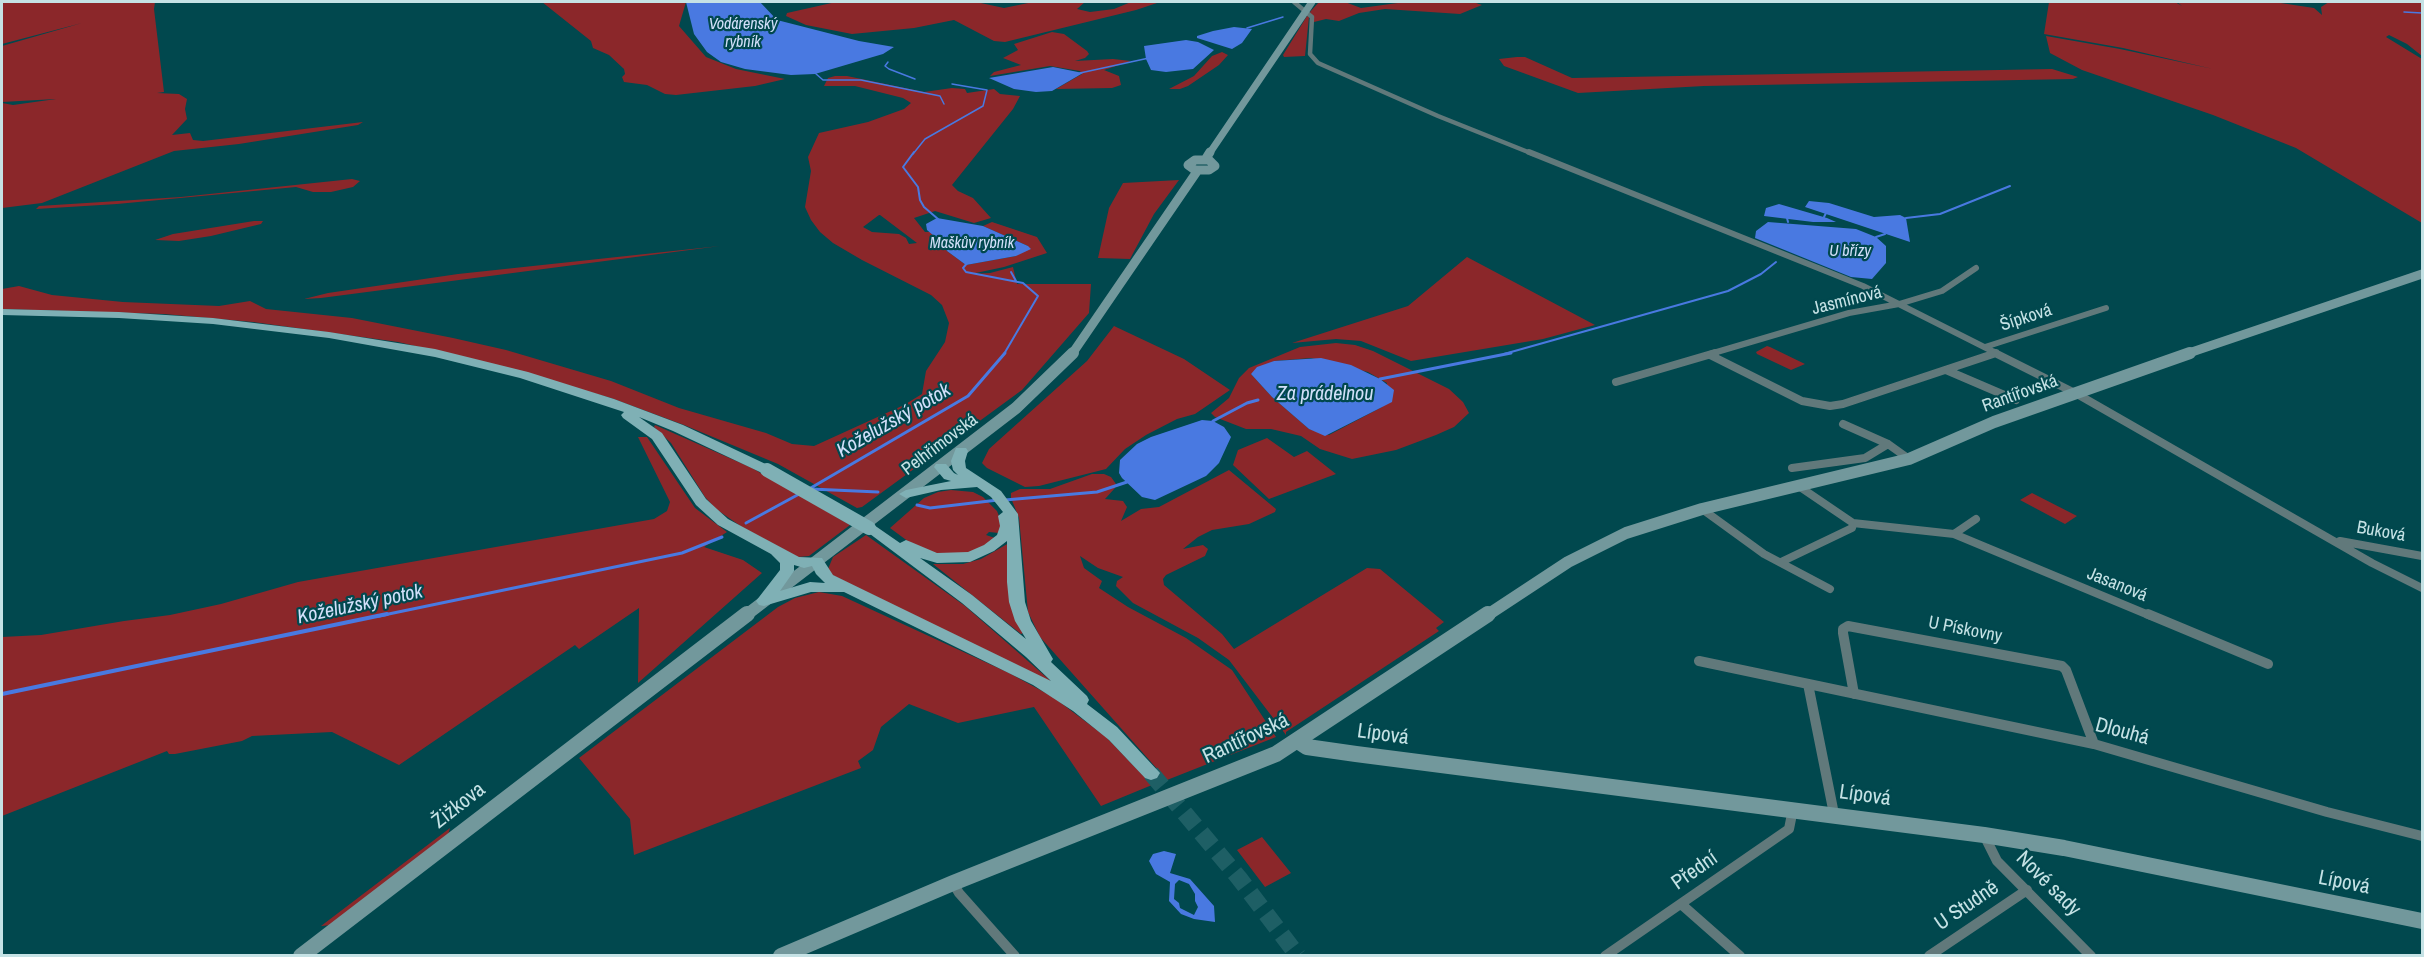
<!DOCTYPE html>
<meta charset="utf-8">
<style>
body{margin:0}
#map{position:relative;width:2424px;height:957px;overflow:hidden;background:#01484e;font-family:"Archivo Narrow",sans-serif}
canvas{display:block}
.frame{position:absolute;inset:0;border:3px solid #c5e2e5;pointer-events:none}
</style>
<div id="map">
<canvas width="2424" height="957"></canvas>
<div class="frame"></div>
</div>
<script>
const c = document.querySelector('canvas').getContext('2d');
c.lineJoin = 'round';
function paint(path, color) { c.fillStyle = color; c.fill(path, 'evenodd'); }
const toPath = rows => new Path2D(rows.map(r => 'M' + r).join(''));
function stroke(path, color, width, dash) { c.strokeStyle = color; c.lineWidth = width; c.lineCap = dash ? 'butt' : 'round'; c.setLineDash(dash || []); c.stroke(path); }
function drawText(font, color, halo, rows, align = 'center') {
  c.font = font + ' "Archivo Narrow",sans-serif'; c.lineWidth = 4.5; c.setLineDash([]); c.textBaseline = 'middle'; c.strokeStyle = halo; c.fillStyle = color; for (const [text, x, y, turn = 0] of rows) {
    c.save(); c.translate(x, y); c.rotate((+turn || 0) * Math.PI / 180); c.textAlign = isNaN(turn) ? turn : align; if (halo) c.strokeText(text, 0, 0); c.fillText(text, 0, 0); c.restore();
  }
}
paint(toPath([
 [2,2,155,2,154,9,164,92,157,93,179,94,187,99,185,109,187,119,172,135,190,133,193,140,203,141,363,122,358,125,239,144,174,151,42,203,2,208,2,103,13,105,56,99,2,102,2,46,82,23,2,44],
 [542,2,686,2,679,26,706,57,736,69,785,79,755,86,676,95,665,94,647,85,624,82,622,77,625,74,624,69,609,55,593,48,591,41],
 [836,2,976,2,1004,8,1033,2,1085,2,1077,9,1090,12,1114,9,1131,2,1160,2,1136,10,1005,42,994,41,954,20,914,28,852,34,806,25,786,16,787,13],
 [1319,2,1345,2,1361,8,1405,2,1473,2,1482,5,1460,14,1385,9,1359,13,1339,21,1326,19,1314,22,1310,12],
 [2049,2,2175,2,2182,6,2177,2,2274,2,2314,8,2322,15,2321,7,2329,2,2422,2,2422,56,2407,44,2389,35,2386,37,2422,59,2422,223,2296,148,2213,115,2082,70,2050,53,2046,36,2120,49,2213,69,2123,48,2044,34],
 [1307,16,1309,17,1305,56,1284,57,1283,55],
 [1052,32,1064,34,1087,51,1089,54,1085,58,1075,61,1113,59,1131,61,1104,70,1119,76,1121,85,1112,88,1056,89,1082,74,1080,71,1050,66,990,76,994,72,1021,65,1003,58,1018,50,1014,44],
 [1222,52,1228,55,1219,65,1188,86,1180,89,1169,89,1194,76,1212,56],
 [1517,57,1525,57,1572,78,2052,69,2078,77,2073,79,1704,86,1578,93,1504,66,1499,59],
 [835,76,847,76,924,92,952,88,965,89,967,93,994,89,1000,94,1020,96,1013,109,952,185,958,191,973,198,991,218,974,223,935,211,914,218,925,232,930,232,942,243,947,251,966,265,1016,256,1028,246,983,226,992,222,1037,237,1047,253,1004,267,971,274,990,273,1013,267,1017,284,1091,284,1089,313,1022,390,862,507,857,508,778,464,684,425,611,398,476,360,398,342,253,322,164,314,2,309,2,289,19,286,52,295,123,302,219,306,250,301,266,309,352,318,453,338,506,350,611,381,679,408,766,433,792,444,814,446,904,405,922,394,926,371,945,342,949,323,942,305,931,295,862,260,833,243,820,232,811,220,805,207,811,171,808,157,819,133,868,122,904,109,911,103,903,98,855,86,824,86,828,78],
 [879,215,880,215,917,243,909,244,906,238,899,234,872,232,863,227],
 [352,179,360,181,353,187,331,192,313,192,296,187,117,204,36,209,39,206,181,197],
 [1179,180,1154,214,1130,259,1098,258,1109,208,1123,183],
 [254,221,263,221,261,224,211,236,179,241,155,240,173,234],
 [720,246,321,298,304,299,328,293,458,274],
 [1467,257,1595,325,1543,339,1411,361,1361,341,1336,339,1292,343,1408,306],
 [1114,326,1184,359,1230,390,1195,414,1177,419,1146,435,1125,449,1106,469,1039,486,1025,487,987,468,982,463,989,449,1087,361],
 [1336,343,1355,345,1373,351,1449,389,1463,402,1469,413,1454,427,1436,435,1396,450,1352,459,1320,449,1301,436,1271,429,1246,429,1215,417,1211,413,1229,398,1239,378,1249,368,1300,347],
 [1311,358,1368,372,1380,379,1387,383,1382,407,1329,435,1309,429,1272,397,1251,374,1274,361],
 [1767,346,1770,347,1805,364,1791,370,1757,354,1756,352],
 [655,425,752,468,850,525,809,556,798,557,742,527,716,509,705,497,671,443,654,427],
 [638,437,647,437,695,508,727,532,704,547,743,560,762,573,638,683,639,608,579,649,575,645,399,765,332,732,252,736,242,741,175,754,169,754,167,751,2,816,2,637,41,635,124,621,170,615,221,604,298,582,654,519,667,511,670,502],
 [1267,438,1294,457,1307,451,1336,474,1269,499,1233,465,1238,450],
 [1229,470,1276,509,1275,512,1249,524,1212,530,1198,537,1183,549,1203,545,1208,549,1205,556,1166,575,1163,579,1164,585,1222,634,1234,649,1367,568,1380,569,1444,622,1436,628,1439,631,1286,732,1286,735,1229,660,1198,638,1133,603,1116,586,1117,581,1123,577,1098,568,1080,556,1084,568,1102,581,1099,588,1128,607,1186,638,1232,670,1276,737,1167,780,1040,637,1028,612,1019,518,1011,498,1011,493,1020,489,1050,489,1092,474,1104,474,1111,477,1116,484,1115,488,1105,499,1123,501,1127,507,1121,521,1141,509,1159,507],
 [951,490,973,492,983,497,997,511,1001,521,999,533,989,532,986,535,995,538,991,542,967,554,938,554,909,542,890,528,924,498,938,492],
 [2032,493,2077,516,2065,524,2020,500],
 [866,535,965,606,1053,683,832,575,828,569,833,557],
 [1009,543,1023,633,1021,634,933,564,963,564,981,559],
 [819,592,842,596,1009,673,1053,697,1106,737,1152,785,1101,806,1034,707,958,723,909,704,881,727,873,750,858,761,861,768,634,855,630,819,579,758,778,607,795,598],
 [450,828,448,835,331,925,321,926],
 [1262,837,1291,873,1265,887,1237,850]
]), '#8b272a');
paint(toPath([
 [686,2,760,2,777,20,859,41,894,47,883,54,815,74,791,75,745,69,721,62,707,52,694,34],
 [1234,27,1252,29,1242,43,1232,49,1197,38,1197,36,1213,31],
 [1186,40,1198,42,1214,50,1193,69,1166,72,1151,70,1146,59,1144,46],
 [1053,67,1083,73,1052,91,1036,92,1014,89,989,78],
 [1809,201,1829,203,1874,217,1900,215,1906,218,1910,242,1805,207],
 [1779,204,1827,218,1836,222,1813,222,1764,216,1766,208],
 [937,218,983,226,1028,246,1031,249,1016,256,966,265,947,251,942,243,927,230,926,224],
 [1768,222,1856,229,1876,237,1886,246,1886,263,1872,279,1851,277,1755,238,1756,231],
 [1321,358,1351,365,1380,379,1394,390,1392,402,1325,436,1309,429,1272,397,1251,374,1257,367,1274,361],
 [1202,420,1213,421,1224,427,1231,437,1219,463,1206,476,1155,500,1142,497,1122,478,1119,473,1120,460,1137,444,1151,437],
 [1164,851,1176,854,1170,873,1190,879,1214,906,1215,922,1194,919,1181,914,1169,901,1170,882,1156,874,1149,861,1153,854],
 [1179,880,1189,884,1195,894,1195,901,1198,907,1194,915,1180,908,1179,903,1174,899,1175,884]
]), '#4979e1');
stroke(toPath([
 [2404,12,2422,13],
 [1247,28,1283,17],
 [888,62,885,66,889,69,915,79],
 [815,73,823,80,861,80,940,96,944,104],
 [1080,73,1149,58],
 [913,154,925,139,983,106,987,90,952,84]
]), '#4979e1', 1.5);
stroke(toPath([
 [914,152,903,167,918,187,920,200,924,207,938,219],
 [1824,217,1826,213],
 [1787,218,1788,222],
 [1906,218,1940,214,2010,186],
 [1876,237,1885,234],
 [968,262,963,268,966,272,1023,283,1038,296,1004,354],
 [1011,272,1016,281],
 [1504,354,1728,291,1761,274,1776,262]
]), '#4979e1', 2);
stroke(toPath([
 [1380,379,1511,353],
 [1213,421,1247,403,1258,400],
 [809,489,968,396,1005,353],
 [811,489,878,492],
 [1005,500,1097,492,1127,482],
 [917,505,930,508,998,500],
 [746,523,801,493],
 [379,616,682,553,722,537]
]), '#4979e1', 3);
stroke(toPath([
 [2,694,387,614]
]), '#4979e1', 4);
stroke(toPath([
 [1151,773,1239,878,1298,956]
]), '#1e5f65', 17, [17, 9]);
stroke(toPath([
 [1294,2,1312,17,1310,54,1318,63,1438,116,1533,154]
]), '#61797b', 4.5);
stroke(toPath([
 [1529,152,1863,286,1998,354],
 [1985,347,2106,308],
 [1710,354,1849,313,1899,304,1942,291,1976,268],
 [1993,354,1996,353]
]), '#61797b', 6);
stroke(toPath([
 [1995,353,2077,394,2372,563,2422,588],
 [1710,355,1802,401,1830,406,1843,404,1996,353],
 [1946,370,2016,400],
 [1616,382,1715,353],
 [1843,424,1888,444,1909,459],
 [1792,468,1865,458,1888,444],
 [1702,509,1764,554,1830,589],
 [1853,523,1954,534,2151,616],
 [1954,534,1976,519],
 [2340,541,2422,556],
 [1781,562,1852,528,1853,523,1800,487]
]), '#61797b', 8);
stroke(toPath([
 [2148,614,2268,664],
 [1699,661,2094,744,2327,812,2422,836],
 [1808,684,1834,814],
 [1854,694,1843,633,1843,629,1848,626,2062,666,2066,670,2094,744],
 [1984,835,1997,861,2091,956],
 [953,883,959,893,1015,956],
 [1681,904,1740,956],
 [1605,956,1789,829,1793,809],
 [1929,956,2027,890]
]), '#61797b', 10);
stroke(toPath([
 [1209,154,1312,2]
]), '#72989c', 7);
stroke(toPath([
 [1195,160,1209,160,1215,166,1209,170,1195,170,1188,165,1195,160],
 [1205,160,1210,152],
 [1072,354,1198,170],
 [2186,354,2422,274]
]), '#72989c', 9);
stroke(toPath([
 [745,616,1016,408,1073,353],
 [1486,616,1568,562,1626,533,1702,509,1909,459,1994,422,2190,353]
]), '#72989c', 12);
stroke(toPath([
 [1298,741,1307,747,1356,754,1984,835,2064,848,2422,921],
 [301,956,747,614],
 [781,956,953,883,1276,754,1488,614]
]), '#72989c', 16);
paint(toPath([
 [2,309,119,312,213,318,329,332,435,349,528,372,614,399,683,425,772,467,774,470,772,473,762,473,673,431,639,417,662,433,706,499,728,519,799,557,822,558,833,575,1051,681,1026,657,962,603,862,528,869,524,874,525,900,543,906,540,911,542,937,553,968,552,984,545,997,535,1000,526,998,516,1003,512,991,497,977,487,941,490,906,498,899,494,906,490,951,481,944,479,934,467,936,464,946,464,954,473,958,475,953,470,951,461,956,448,966,448,968,451,965,461,966,468,1001,491,1018,514,1025,602,1031,621,1053,659,1051,662,1087,696,1089,700,1087,704,1117,727,1160,773,1157,778,1151,780,1145,778,1109,740,1073,711,1033,685,844,592,811,592,764,606,759,605,756,601,780,570,780,563,771,554,718,525,696,505,652,439,623,418,621,415,624,412,520,378,435,357,329,338,213,324,119,318,2,315,2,309],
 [1007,541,1007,582,1009,602,1015,621,1026,639,972,595,920,558,937,563,970,562,994,551,1007,541],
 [794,565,804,568,812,566,816,574,825,583,810,582,780,591,794,571,794,565]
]), '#7fb0b5');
stroke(toPath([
 [767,470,869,528]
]), '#7fb0b5', 14);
drawText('italic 16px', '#d2e0fa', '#01484e', [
 ["Vodárenský",743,25],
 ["rybník",743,43],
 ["Maškův rybník",972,244],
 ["U břízy",1850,252]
]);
drawText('18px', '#c5e2e5', '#01484e', [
 ["Jasmínová",1847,301,-14],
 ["Šípková",2026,318,-18],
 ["Rantířovská",2020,394,-20],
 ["Pelhřimovská",940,445,-37],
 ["Buková",2381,532,10],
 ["Jasanová",2117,585,22],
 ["U Pískovny",1965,630,11]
]);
drawText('italic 20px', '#d2e0fa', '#01484e', [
 ["Za prádelnou",1325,395],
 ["Koželužský potok",894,421,-30],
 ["Koželužský potok",360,605,-12]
]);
drawText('21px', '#c5e2e5', '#01484e', [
 ["Dlouhá",2122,732,15],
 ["Lípová",1383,735,8],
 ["Rantířovská",1246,739,-25],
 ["Lípová",1865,796,8],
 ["Žižkova",459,806,-38],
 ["Přední",1695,871,-35],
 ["Lípová",2344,883,11],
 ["Nové sady",2048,884,45],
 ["U Studně",1967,906,-34]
]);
</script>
